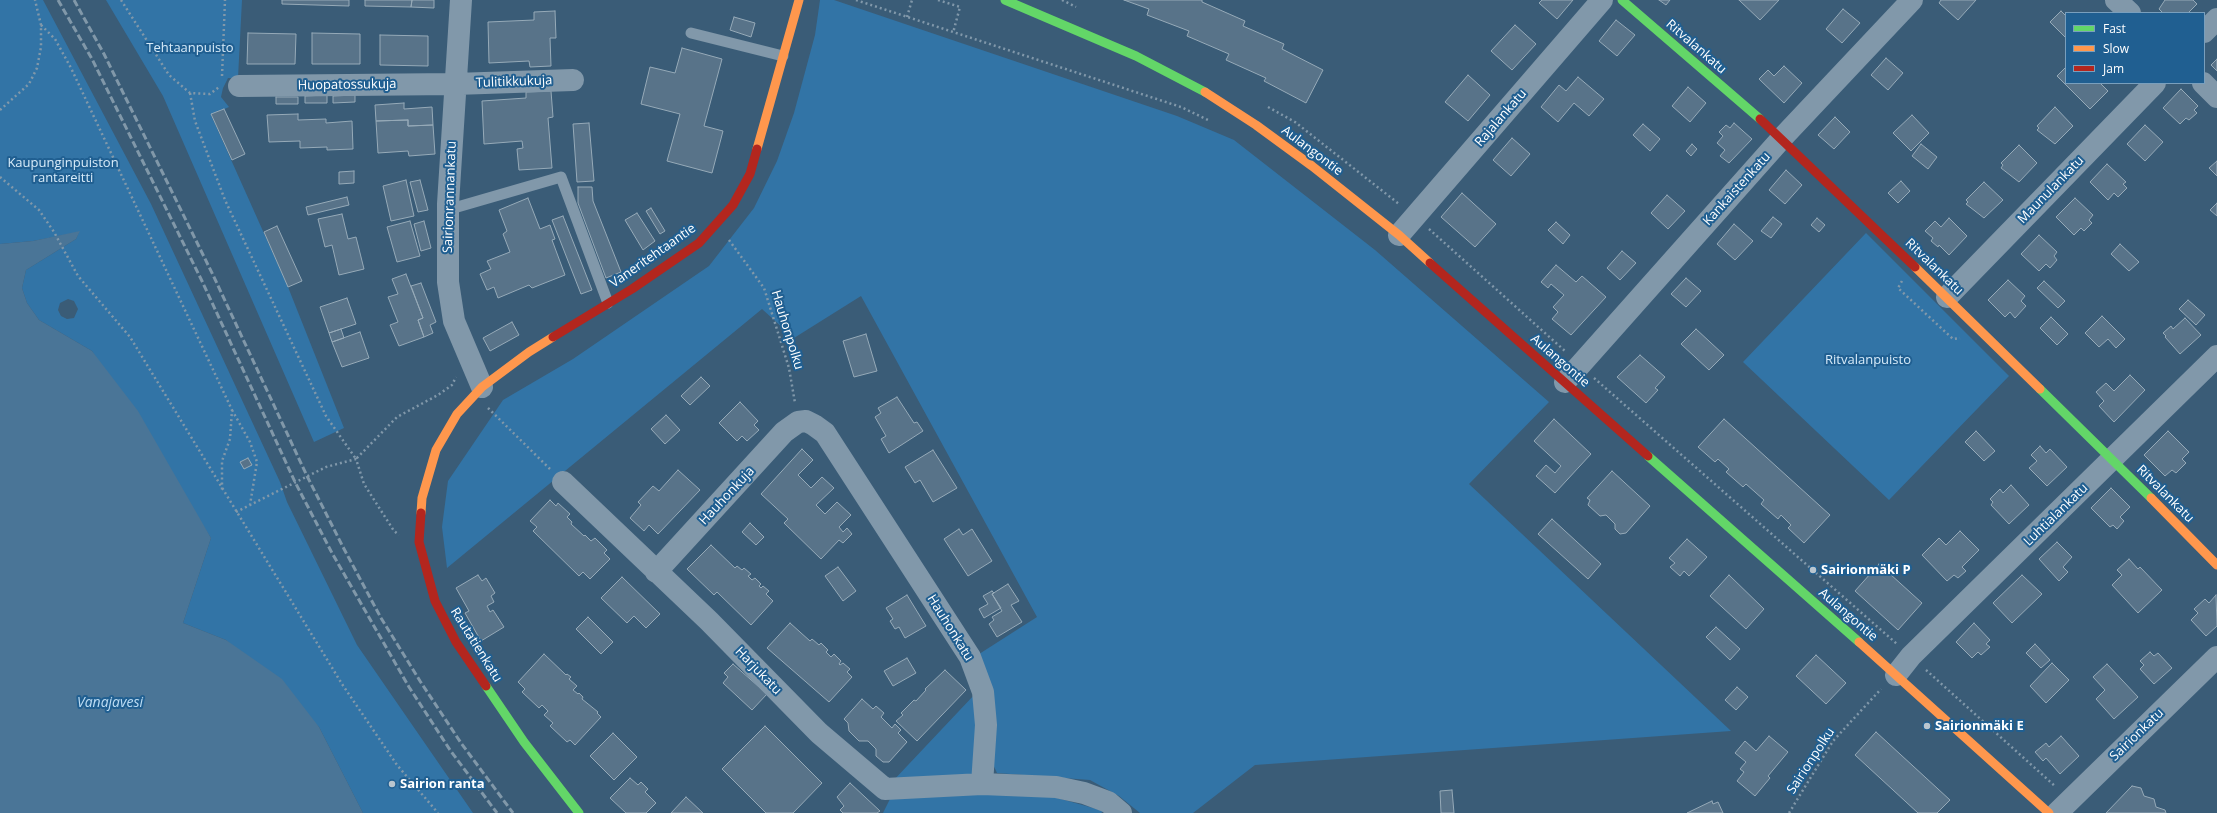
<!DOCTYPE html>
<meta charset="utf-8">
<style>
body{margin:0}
#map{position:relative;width:2217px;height:813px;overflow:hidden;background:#3a5c77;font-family:"Open Sans",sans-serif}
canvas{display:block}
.legend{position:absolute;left:2065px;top:12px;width:140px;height:72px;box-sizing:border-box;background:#205f91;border:1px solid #799fbd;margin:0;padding:5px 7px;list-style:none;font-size:12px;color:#fff}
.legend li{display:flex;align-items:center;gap:8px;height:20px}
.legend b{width:20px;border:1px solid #799fbd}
</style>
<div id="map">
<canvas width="2217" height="813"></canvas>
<ul class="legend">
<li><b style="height:5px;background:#63d668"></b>Fast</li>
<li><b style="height:5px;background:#ff974d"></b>Slow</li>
<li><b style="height:5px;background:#b3261e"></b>Jam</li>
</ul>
</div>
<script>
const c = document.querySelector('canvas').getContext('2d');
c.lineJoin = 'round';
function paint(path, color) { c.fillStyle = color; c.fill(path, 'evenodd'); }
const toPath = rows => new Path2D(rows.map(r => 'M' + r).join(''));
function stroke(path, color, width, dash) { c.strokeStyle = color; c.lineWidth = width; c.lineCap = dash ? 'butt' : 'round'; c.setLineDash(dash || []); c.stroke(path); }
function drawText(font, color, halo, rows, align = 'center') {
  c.font = font + ' "Open Sans",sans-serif'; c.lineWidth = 4; c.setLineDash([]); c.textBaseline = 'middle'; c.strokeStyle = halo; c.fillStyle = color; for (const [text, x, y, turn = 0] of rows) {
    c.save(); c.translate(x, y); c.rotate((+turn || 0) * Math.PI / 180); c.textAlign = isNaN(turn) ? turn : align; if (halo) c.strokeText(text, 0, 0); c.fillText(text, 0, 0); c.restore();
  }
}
paint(toPath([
 [0,0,43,0,151,204,280,482,287,502,357,645,473,813,363,813,319,727,226,640,183,623,211,538,92,351,39,320,27,303,22,288,26,270,76,239,79,232,33,241,0,244],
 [68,299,74,301,78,309,74,318,67,319,61,316,58,310,60,303],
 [106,0,242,0,238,78,228,78,223,88,221,97,229,107,211,115,288,287,344,428,314,442,163,96],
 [820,0,834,0,1177,116,1234,140,1375,250,1549,402,1469,484,1731,731,1255,765,1193,813,1140,813,1119,796,1090,780,997,773,991,760,976,656,1037,617,861,296,794,338,762,309,447,568,442,527,448,481,503,400,573,359,709,266,754,208,777,161,794,113,815,35],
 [1866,233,2009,376,1889,500,1743,362],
 [975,694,977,772,963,777,892,782],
 [984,793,1050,796,1104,811,1101,813,883,813,892,795]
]), '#3274a6');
paint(toPath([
 [80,231,76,239,26,270,22,288,27,303,39,320,92,351,138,411,211,538,183,623,226,640,282,679,319,727,363,813,0,813,0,244,33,241]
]), '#4a7597');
const building = toPath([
 [282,0,349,0,349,6,282,4,282,0],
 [365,0,412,0,411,7,365,6,365,0],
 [412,0,434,0,434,8,411,7,412,0],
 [1124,0,1202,0,1202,2,1245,21,1243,26,1284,44,1282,49,1323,70,1306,103,1264,81,1266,78,1226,60,1229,54,1187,36,1189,31,1147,15,1149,9,1124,0],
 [1542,0,1573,0,1557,19,1539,3,1542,0],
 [1659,0,1670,0,1666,5,1659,0],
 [1739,0,1779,0,1760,20,1739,0],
 [1941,0,1976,0,1958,20,1939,3,1941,0],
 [2165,0,2193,0,2197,4,2188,13,2163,13,2159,9,2165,0],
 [1843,9,1860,23,1842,43,1826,29,1843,9],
 [555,11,556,38,550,38,551,66,530,67,529,61,489,63,488,22,534,20,534,12,555,11],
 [2061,11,2066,16,2066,38,2050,22,2061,11],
 [734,17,755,23,751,37,730,30,734,17],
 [1616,20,1635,35,1617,56,1599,41,1616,20],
 [1515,25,1536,44,1512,70,1491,51,1515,25],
 [248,33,296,34,295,64,247,64,248,33],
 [312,33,360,34,360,64,312,64,312,33],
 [380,35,428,36,428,66,380,65,380,35],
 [682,48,722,59,704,126,723,131,712,173,667,161,680,114,641,104,650,67,675,73,682,48],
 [1886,58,1903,73,1888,90,1871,75,1886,58],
 [2217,59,2217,71,2211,65,2217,59],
 [1784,66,1802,83,1784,103,1759,79,1768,70,1774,76,1784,66],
 [2066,67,2066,83,2100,83,2108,91,2090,109,2057,76,2066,67],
 [1468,75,1490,95,1468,121,1445,102,1468,75],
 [1578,77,1604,99,1589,116,1574,103,1558,122,1541,107,1559,85,1566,91,1578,77],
 [1688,87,1706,103,1690,122,1672,106,1688,87],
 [2181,89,2198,106,2194,110,2197,113,2189,120,2186,118,2180,124,2163,108,2181,89],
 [551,91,553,117,548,118,552,168,519,170,517,149,523,148,522,141,484,144,482,101,526,98,526,92,551,91],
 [327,95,327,103,305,103,305,96,327,95],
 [355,95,355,102,333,103,333,96,355,95],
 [276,97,298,97,298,104,276,104,276,97],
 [404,103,404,109,432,107,433,125,408,126,408,120,376,121,375,105,404,103],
 [2055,107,2073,126,2055,144,2037,130,2039,128,2037,126,2055,107],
 [224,109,245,154,232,160,211,114,224,109],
 [298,114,298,120,326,119,326,123,352,121,353,149,327,150,327,147,300,148,300,141,269,142,267,115,298,114],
 [1912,115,1929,133,1911,151,1893,133,1912,115],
 [1835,117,1850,132,1834,149,1818,135,1835,117],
 [408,120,408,126,433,125,435,154,409,156,408,151,378,153,376,121,408,120],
 [589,123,594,181,577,182,573,124,589,123],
 [1734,123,1752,139,1729,163,1720,156,1725,150,1717,143,1723,136,1719,132,1726,125,1730,128,1734,123],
 [1643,124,1660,139,1650,151,1633,135,1643,124],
 [2145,125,2163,142,2145,161,2127,144,2145,125],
 [1512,138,1530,154,1511,176,1493,160,1512,138],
 [1692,144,1697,149,1691,156,1686,151,1692,144],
 [1921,144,1937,157,1928,169,1912,156,1921,144],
 [2019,145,2037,163,2019,182,2001,168,2003,165,2001,163,2019,145],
 [2217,161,2217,176,2209,168,2217,161],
 [2107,164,2126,182,2123,184,2127,188,2118,197,2114,193,2108,200,2090,182,2107,164],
 [1786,170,1802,185,1785,204,1769,190,1786,170],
 [354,171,354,183,339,184,339,172,354,171],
 [406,180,414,216,391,221,383,186,406,180],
 [420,180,428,210,418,212,410,182,420,180],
 [1901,181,1910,191,1898,203,1888,193,1901,181],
 [1984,182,2003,200,1984,218,1966,204,1968,202,1966,200,1984,182],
 [578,187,592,187,593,201,621,272,606,278,578,203,578,187],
 [1462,193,1496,224,1475,247,1441,217,1462,193],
 [1667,195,1685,211,1668,229,1651,213,1667,195],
 [347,197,349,205,308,215,306,207,347,197],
 [528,198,540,229,550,225,555,239,552,240,565,275,532,288,529,285,498,298,494,287,487,290,480,274,491,269,487,261,510,252,503,234,507,231,499,210,528,198],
 [2075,198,2093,215,2089,220,2092,223,2084,231,2081,228,2074,235,2056,217,2075,198],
 [2217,203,2217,216,2210,210,2217,203],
 [651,208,665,231,660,234,646,211,651,208],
 [637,213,655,241,643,250,625,220,637,213],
 [342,214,348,239,356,237,364,269,339,275,332,245,325,247,318,219,342,214],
 [563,216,592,290,581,294,552,220,563,216],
 [1773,217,1782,224,1771,238,1761,231,1773,217],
 [1817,218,1825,225,1819,232,1811,225,1817,218],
 [1949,218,1967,236,1949,255,1939,245,1938,247,1931,241,1933,238,1925,231,1935,221,1941,227,1949,218],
 [410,221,420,256,397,262,387,227,410,221],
 [424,221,431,248,421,251,414,224,424,221],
 [1556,222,1570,235,1563,244,1548,230,1556,222],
 [1734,224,1753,241,1735,260,1717,244,1734,224],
 [277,226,302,281,288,287,264,232,277,226],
 [2039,235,2057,252,2054,256,2057,260,2050,268,2046,264,2039,271,2021,254,2039,235],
 [2120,244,2139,262,2129,271,2111,254,2120,244],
 [1622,251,1636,263,1620,280,1607,268,1622,251],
 [1556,265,1576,282,1582,276,1606,297,1571,335,1552,319,1558,312,1553,307,1564,295,1551,284,1548,288,1541,282,1556,265],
 [406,274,423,318,418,320,424,337,399,346,390,325,398,322,388,297,398,294,392,279,406,274],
 [1686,278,1701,291,1686,307,1671,294,1686,278],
 [2008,280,2025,296,2021,301,2026,306,2015,318,2010,312,2005,317,1988,300,2008,280],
 [2044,281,2065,301,2058,308,2037,288,2044,281],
 [421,283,436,322,430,325,433,333,424,337,418,320,423,318,411,286,421,283],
 [347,298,356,324,329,333,320,307,347,298],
 [2188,300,2205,315,2196,325,2179,309,2188,300],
 [2102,316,2125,339,2116,348,2108,339,2099,347,2085,333,2102,316],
 [2051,317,2068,334,2057,345,2040,328,2051,317],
 [2185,318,2201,335,2180,354,2165,337,2166,336,2163,333,2171,326,2173,329,2185,318],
 [512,322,519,335,490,351,483,338,512,322],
 [341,329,344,338,332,342,329,333,341,329],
 [1696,329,1724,355,1709,370,1681,344,1696,329],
 [360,332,369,358,342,367,332,342,360,332],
 [866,334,877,371,854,377,843,341,866,334],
 [1640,355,1665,377,1655,388,1658,390,1646,403,1617,377,1640,355],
 [2130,375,2145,390,2114,422,2099,406,2104,401,2096,392,2106,383,2114,391,2130,375],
 [701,377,710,386,690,405,681,396,701,377],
 [897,397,914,423,917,422,923,431,889,453,881,439,886,436,875,417,881,413,878,408,897,397],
 [740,402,758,421,754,425,759,430,747,441,742,436,737,441,719,423,740,402],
 [666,415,680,430,665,444,651,429,666,415],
 [1554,419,1591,454,1555,493,1536,476,1546,465,1555,473,1561,466,1534,441,1554,419],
 [1724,419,1830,515,1804,543,1788,528,1791,525,1781,515,1778,519,1761,504,1764,500,1746,484,1743,487,1726,472,1729,469,1718,459,1715,462,1698,447,1724,419],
 [1976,431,1995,451,1984,461,1965,442,1976,431],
 [2168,431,2189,452,2182,459,2186,463,2176,473,2172,470,2165,476,2144,455,2168,431],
 [2040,446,2046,453,2050,449,2067,467,2047,486,2029,468,2037,461,2031,455,2040,446],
 [802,449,813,460,798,475,811,488,822,477,834,488,816,505,825,514,837,502,851,515,839,527,843,532,847,528,852,534,843,543,839,540,821,559,784,523,788,519,761,494,802,449],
 [933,450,957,488,933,502,920,480,915,483,905,467,933,450],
 [248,458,252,465,244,469,240,462,248,458],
 [678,470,700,490,658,534,649,525,644,531,630,518,641,505,638,502,653,486,659,491,678,470],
 [1612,471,1650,506,1626,533,1620,534,1615,529,1615,524,1606,515,1600,516,1588,505,1590,500,1587,498,1612,471],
 [2011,485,2029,505,2009,524,1991,505,1993,502,1990,499,2000,489,2003,493,2011,485],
 [2111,488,2130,507,2120,517,2124,521,2117,529,2113,525,2110,527,2091,508,2111,488],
 [550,500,556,506,558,503,570,514,567,517,572,522,571,524,584,536,585,535,591,541,595,538,607,550,604,553,610,559,590,579,583,572,579,576,533,531,537,527,530,521,550,500],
 [1552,519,1601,564,1588,579,1538,534,1552,519],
 [750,523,764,537,756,545,742,532,750,523],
 [959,529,963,535,972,529,992,561,968,576,944,539,959,529],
 [1960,531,1979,550,1962,567,1966,571,1958,578,1954,575,1947,581,1922,555,1939,538,1946,545,1960,531],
 [1687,539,1707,557,1689,576,1684,571,1680,576,1670,567,1675,563,1669,558,1687,539],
 [2057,542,2072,557,2063,567,2068,572,2059,581,2039,559,2057,542],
 [711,545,735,568,737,566,742,570,744,568,751,574,748,576,752,580,755,578,761,584,759,586,761,588,763,586,769,591,766,594,773,601,751,625,717,592,714,595,687,569,711,545],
 [2129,559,2138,569,2140,567,2162,590,2138,613,2112,585,2122,575,2117,570,2129,559],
 [1879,564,1922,603,1898,630,1855,591,1879,564],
 [838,567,856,591,843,601,825,576,838,567],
 [478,575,482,581,486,578,495,593,491,596,494,602,487,606,490,612,493,610,504,627,481,641,465,613,469,611,456,588,478,575],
 [1729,575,1764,609,1746,629,1710,596,1729,575],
 [2022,575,2042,594,2012,623,1993,603,2022,575],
 [622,577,660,614,646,628,634,616,627,623,601,598,622,577],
 [1008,584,1019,601,1011,605,1022,622,997,637,989,624,994,620,992,617,1002,611,992,594,1008,584],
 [992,591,994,593,992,594,1001,608,984,618,979,609,988,604,983,596,992,591],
 [907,595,926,626,905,638,899,627,895,629,890,621,893,619,886,608,907,595],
 [2216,595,2217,626,2206,636,2191,620,2198,613,2194,609,2205,599,2209,603,2216,595],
 [588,617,613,642,601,654,576,629,588,617],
 [790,623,810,641,812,639,819,645,821,643,828,650,826,652,831,657,834,654,841,661,839,664,840,665,843,663,850,669,847,672,852,677,829,702,767,648,790,623],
 [1974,623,1990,640,1986,644,1990,647,1981,655,1978,652,1972,658,1956,642,1974,623],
 [1716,627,1740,649,1730,660,1706,637,1716,627],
 [2035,644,2050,660,2041,668,2026,653,2035,644],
 [2150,652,2154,656,2158,653,2172,668,2154,684,2140,669,2144,665,2140,661,2150,652],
 [544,654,566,675,567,674,571,677,569,679,577,686,573,690,578,694,579,693,583,697,582,699,598,712,597,713,601,717,575,745,570,740,567,742,550,726,553,723,544,715,548,711,542,705,539,708,522,692,525,689,518,682,544,654],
 [1816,655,1846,683,1826,704,1796,676,1816,655],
 [907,658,916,673,893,686,884,671,907,658],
 [2052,663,2069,680,2046,703,2030,686,2052,663],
 [733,664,767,694,752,710,723,683,728,677,724,673,733,664],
 [2107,664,2138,697,2114,719,2096,699,2105,690,2093,677,2107,664],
 [945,670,966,690,917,741,896,721,903,715,901,713,914,700,916,701,926,690,925,689,945,670],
 [1737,687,1748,697,1736,710,1725,700,1737,687],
 [862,699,873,709,876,706,884,713,881,717,892,728,895,724,901,730,898,733,907,742,889,762,883,762,876,756,876,749,868,741,859,741,849,731,848,723,844,719,862,699],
 [765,726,822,783,793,813,766,813,722,769,765,726],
 [1876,732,1950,800,1937,813,1918,813,1855,755,1876,732],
 [613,733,637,757,614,780,590,756,613,733],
 [1769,736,1788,752,1768,776,1770,778,1755,796,1737,781,1744,772,1740,769,1746,762,1735,753,1745,741,1756,751,1769,736],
 [2061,736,2079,756,2060,774,2046,758,2043,761,2035,752,2046,743,2049,747,2061,736],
 [630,778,638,785,641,782,648,789,645,792,656,803,646,813,626,813,610,798,630,778],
 [850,783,880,811,877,813,843,813,840,810,844,806,837,797,850,783],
 [2132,786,2141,788,2144,796,2154,799,2156,807,2165,810,2166,813,2106,813,2132,786],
 [1452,790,1454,813,1441,813,1440,791,1452,790],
 [686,797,703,813,671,813,686,797],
 [1712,801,1713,804,1718,802,1723,813,1687,813,1712,801]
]);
paint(building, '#587389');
stroke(building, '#96aab8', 1);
stroke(toPath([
 [121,0,169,75,190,93,210,94,219,87],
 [856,0,1181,107,1208,120],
 [938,0,960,7,953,33],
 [1062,0,1076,7],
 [907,17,912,0],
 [41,25,55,39,71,68,232,410,230,439,222,461,222,490],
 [222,76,225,0],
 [190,93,195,121,225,200,326,416,356,459,397,417,438,395,452,385,456,377],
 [1268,107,1295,122,1399,204],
 [0,110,29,84,37,68,41,47,41,25,35,0],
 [0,177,39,210,54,232,78,276,130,337,342,684,397,765,438,813],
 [1429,229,1565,351],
 [729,240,764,288,789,368,795,403],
 [1902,281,1898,288,1953,339,1960,338],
 [1594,378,1897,644],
 [488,408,550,469],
 [232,410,250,442,257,462,250,505],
 [236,512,326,467,356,459,364,484,394,531,399,535],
 [1926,670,2056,787],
 [1789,813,1833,741,1881,689]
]), '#8198aa', 2.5, [2, 3]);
stroke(toPath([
 [691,33,783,56],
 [447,210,561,177,608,303]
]), '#8198aa', 11);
stroke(toPath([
 [461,0,448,204,448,282,454,321,482,387],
 [2116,0,2130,13],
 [2204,32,2217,19],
 [2203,83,2217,97],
 [239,86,455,84,573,80],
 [1399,235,1602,0],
 [1947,297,2155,83],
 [1565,382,1782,138,1912,0],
 [563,482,709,621,819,733,885,789,982,784],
 [656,572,784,432,798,422,806,421,814,425,825,433,970,657,983,692,986,725,982,784,1056,787,1084,793,1108,802,1121,813],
 [1896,675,1911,656,2217,356],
 [2057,813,2217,657]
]), '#8198aa', 22);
stroke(toPath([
 [1005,0,1136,56,1205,92],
 [1622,0,1760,119],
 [2040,389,2151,498],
 [1648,456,1859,642],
 [486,686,524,742,579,813]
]), '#63d668', 9);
stroke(toPath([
 [1205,92,1256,125,1312,166,1399,235,1430,263],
 [757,149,799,0],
 [1915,267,2040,389],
 [2151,498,2217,565],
 [421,513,422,498,436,450,457,414,482,387,529,352,553,337],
 [1859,642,2049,813]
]), '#ff974d', 9);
stroke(toPath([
 [1760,119,1915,267],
 [1430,263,1648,456],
 [553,337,632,289,699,243,733,205,750,174,757,149],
 [421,513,419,542,435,601,456,642,486,686]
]), '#b3261e', 9);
stroke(toPath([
 [58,0,92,59,202,281,295,482,332,553,409,687,450,750,497,813],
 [74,0,104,54,213,275,307,476,343,547,381,618,420,681,461,743,513,813]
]), '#8198a9', 3, [7, 3]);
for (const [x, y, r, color] of [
 [1813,570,4,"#bac6cf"],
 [1927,726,4,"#bac6cf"],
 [392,784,4,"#bac6cf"]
]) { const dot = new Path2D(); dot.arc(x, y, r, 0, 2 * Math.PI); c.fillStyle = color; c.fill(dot); stroke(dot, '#205f91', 1.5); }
drawText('13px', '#fff', '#205f91', [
 ["Ritvalankatu",1696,47,41],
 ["Tulitikkukuja",514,82,-2],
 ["Huopatossukuja",347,85,-1],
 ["Rajalankatu",1501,118,-49],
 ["Aulangontie",1312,151,37],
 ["Kankaistenkatu",1737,189,-48],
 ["Maunulankatu",2051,190,-46],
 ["Sairionrannankatu",450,197,-88],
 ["Vaneritehtaantie",653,256,-35],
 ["Ritvalankatu",1934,267,44],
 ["Hauhonpolku",787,330,73],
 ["Aulangontie",1560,361,41],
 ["Ritvalankatu",2165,494,45],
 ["Hauhonkuja",727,496,-47],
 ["Luhtialankatu",2056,515,-44],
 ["Aulangontie",1848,615,41],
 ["Hauhonkatu",950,628,58],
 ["Rautatienkatu",476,645,58],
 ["Harjukatu",758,671,46],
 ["Sairionkatu",2137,735,-44],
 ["Sairionpolku",1811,761,-57]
]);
drawText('13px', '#d7ebf9', '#205f91', [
 ["Tehtaanpuisto",190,48],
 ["Kaupunginpuiston",63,163],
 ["rantareitti",63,178],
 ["Ritvalanpuisto",1868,360]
]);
drawText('bold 13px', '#fff', '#205f91', [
 ["Sairionmäki P",1821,570],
 ["Sairionmäki E",1935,726],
 ["Sairion ranta",400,784]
], 'left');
drawText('italic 14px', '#beddf4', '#205f91', [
 ["Vanajavesi",110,703]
]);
</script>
